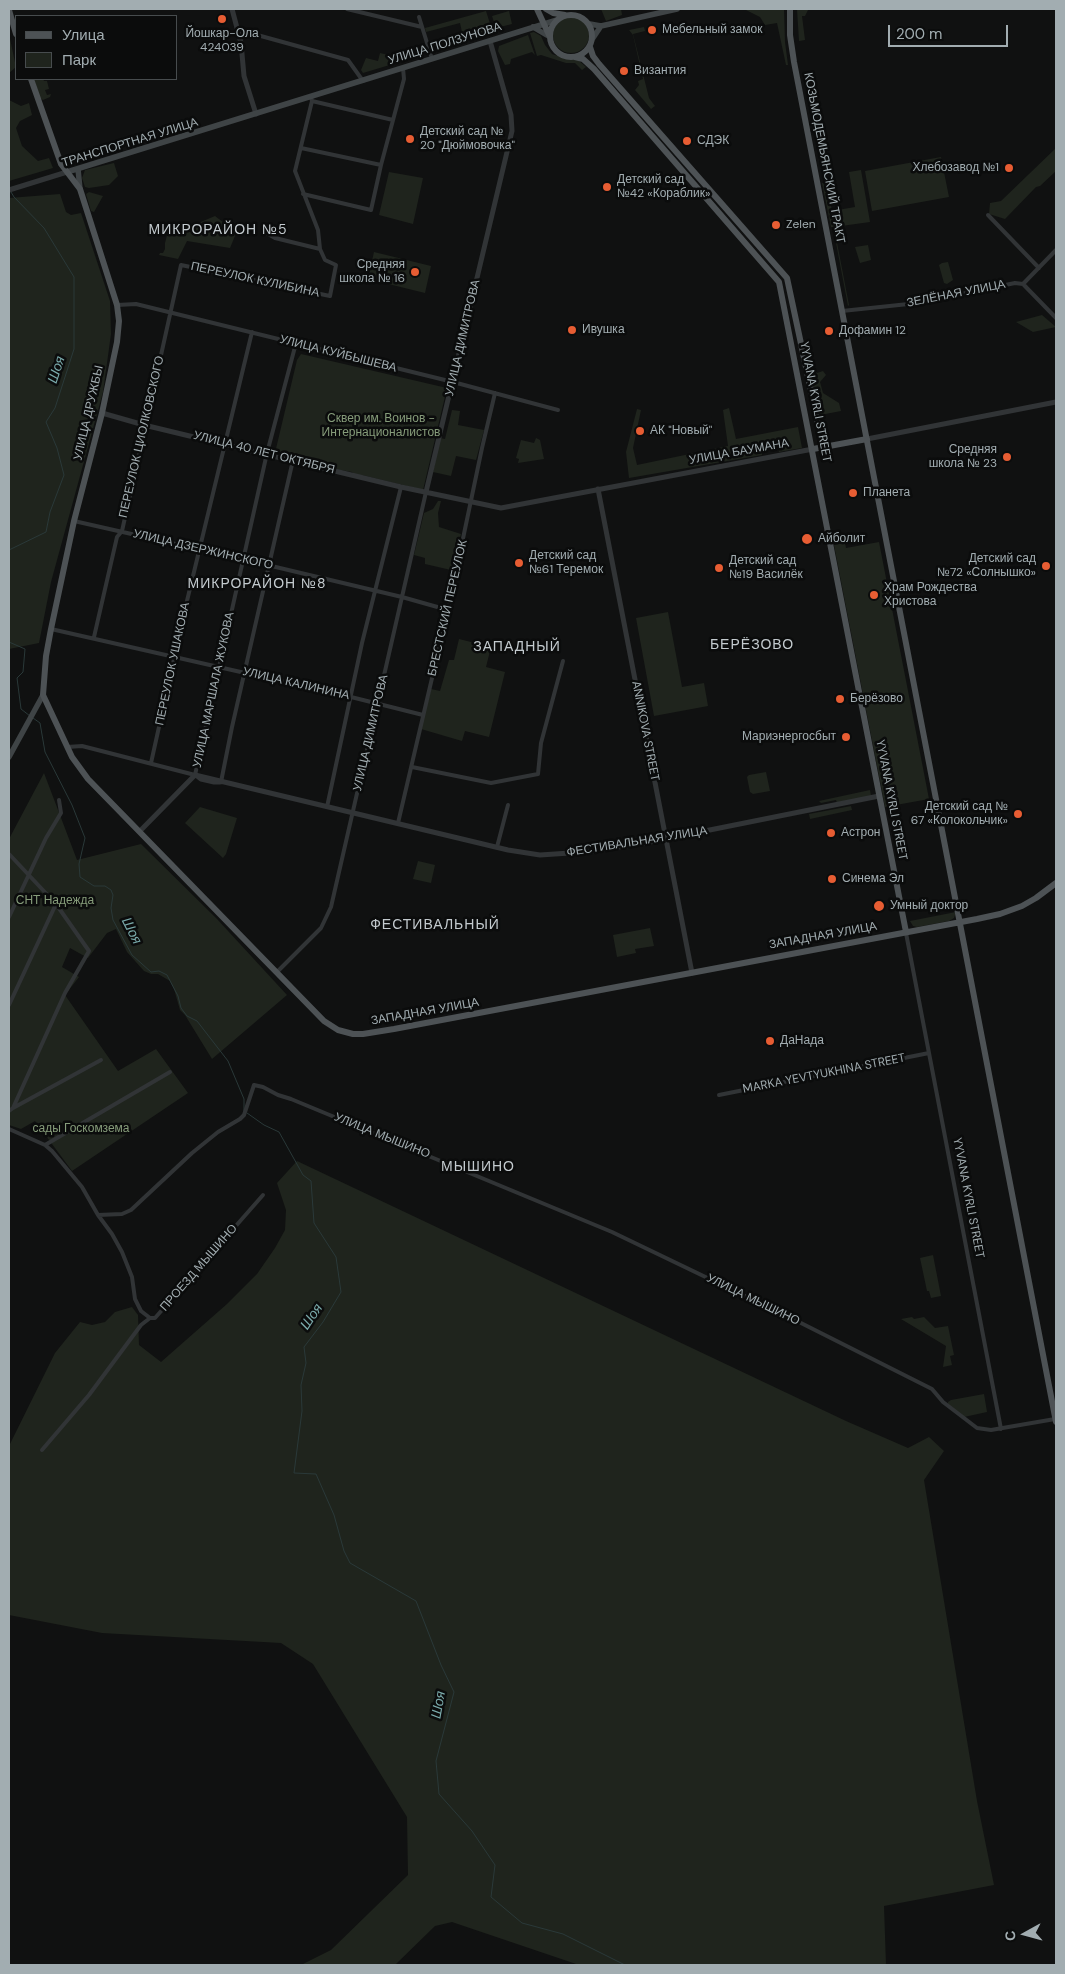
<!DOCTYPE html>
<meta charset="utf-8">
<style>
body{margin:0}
#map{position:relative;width:1065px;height:1974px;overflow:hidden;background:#101111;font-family:"DM Sans",sans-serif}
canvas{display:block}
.frame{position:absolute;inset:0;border:10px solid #a2adb1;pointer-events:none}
.legend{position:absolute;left:15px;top:15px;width:162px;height:65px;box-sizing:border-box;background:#0b0c0c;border:1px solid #474c4e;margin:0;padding:6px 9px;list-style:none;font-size:15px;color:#a2adb1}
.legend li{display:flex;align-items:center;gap:10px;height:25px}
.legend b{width:25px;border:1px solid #474c4e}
.north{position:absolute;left:1000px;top:1909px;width:50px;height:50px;-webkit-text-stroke:4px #0b0c0c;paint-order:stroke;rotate:263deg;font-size:14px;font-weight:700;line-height:20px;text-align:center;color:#a2adb1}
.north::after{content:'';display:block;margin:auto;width:18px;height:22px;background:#a2adb1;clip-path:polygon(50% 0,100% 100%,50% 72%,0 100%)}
.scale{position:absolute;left:888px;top:25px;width:120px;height:22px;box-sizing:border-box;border:2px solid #a2adb1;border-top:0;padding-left:6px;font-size:15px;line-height:18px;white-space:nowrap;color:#a2adb1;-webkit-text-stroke:4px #0b0c0c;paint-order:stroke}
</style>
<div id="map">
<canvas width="1065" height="1974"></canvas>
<div class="frame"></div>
<ul class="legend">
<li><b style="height:6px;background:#4d5255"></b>Улица</li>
<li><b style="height:14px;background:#1f241d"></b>Парк</li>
</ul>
<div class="north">С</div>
<div class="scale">200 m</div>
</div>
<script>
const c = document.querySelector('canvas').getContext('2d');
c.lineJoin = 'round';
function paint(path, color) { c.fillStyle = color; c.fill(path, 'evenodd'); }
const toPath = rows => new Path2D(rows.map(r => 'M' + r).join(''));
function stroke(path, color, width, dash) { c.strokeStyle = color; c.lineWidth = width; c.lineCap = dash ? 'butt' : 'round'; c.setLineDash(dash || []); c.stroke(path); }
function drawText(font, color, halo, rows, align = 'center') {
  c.font = font + ' "DM Sans",sans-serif'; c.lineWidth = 5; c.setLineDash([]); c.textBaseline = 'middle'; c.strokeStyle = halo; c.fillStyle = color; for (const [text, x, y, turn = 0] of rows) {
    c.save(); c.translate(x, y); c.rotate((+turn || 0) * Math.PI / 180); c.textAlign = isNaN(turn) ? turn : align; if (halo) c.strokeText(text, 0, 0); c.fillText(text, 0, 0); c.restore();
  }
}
paint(toPath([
 [601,9,621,9,622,15,606,21],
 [744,9,784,9,785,42,788,65,786,65,777,23,765,25,760,17],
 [797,9,808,10,805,16,802,16,805,40,799,41],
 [486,11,493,33,464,41,463,37,466,36,465,31,462,32,460,23,426,32,425,28],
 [509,11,512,24,496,28,492,16],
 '553 35a18 18 0 1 1 36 0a18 18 0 1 1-36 0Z',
 [644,27,645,31,633,34,649,98,655,106,651,109,635,90,639,85,638,81,643,79,633,35,629,30],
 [534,32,541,36,545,45,552,54,567,59,577,59,586,67,582,70,575,63,566,63,541,55,537,56,530,33],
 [9,34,16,67,9,73],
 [528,35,535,55,532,52,511,59,510,64,505,65,498,51,499,46],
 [380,53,401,58,403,61,363,73,361,70,366,58,378,61],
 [34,79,43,79,44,81,47,81,49,89,45,90,47,95,51,94,50,97,43,100,40,98],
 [9,100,21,106,29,103,32,115,20,121,16,128,22,146,38,161,49,158,53,168,9,181],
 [1056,148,1056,171,1040,186,1036,187,1005,219,989,214,990,203,1001,201],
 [941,157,949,197,872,211,865,171],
 [114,163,118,176,109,185,89,188,85,187,82,178,85,170],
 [861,170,870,222,834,227,849,305,848,306,833,227,831,227,822,183,826,182,832,211,855,207,849,172],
 [389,172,423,178,413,224,379,215],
 [89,192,103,196,94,212,91,211,86,194],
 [60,194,66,212,71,215,81,213,110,301,111,334,103,392,51,582,39,643,9,649,9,198],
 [215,216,232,229,235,236,230,248,187,241,178,259,159,255,160,253,163,253,165,249,165,243,169,228,177,232],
 [868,245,871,260,860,263,855,247],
 [374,252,431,266,425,293,368,279],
 [948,262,953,280,947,284,944,283,939,265,942,263],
 [1042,315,1056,327,1033,332,1016,322],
 [301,354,447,388,423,490,362,475,355,476,352,472,323,467,317,463,275,453,297,360],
 [813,368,817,373,823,371,826,375,820,382,823,393,839,403,841,411,820,415,817,413,809,372],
 [729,408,736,439,798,427,802,448,779,452,776,439,760,443,762,455,629,478,626,452,637,409,641,410,633,448,637,465,728,446,723,410],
 [452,410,460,411,458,425,484,430,476,460,456,456,451,476,433,472,440,438,445,439],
 [536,438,540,440,544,459,518,463,519,459,516,458,521,440,534,443],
 [438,501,441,501,438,513,439,527,461,534,451,570,425,564,425,558,414,555,424,513,433,509],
 [879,542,929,799,885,807,834,545,845,543,846,548],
 [668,612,682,687,704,683,708,706,654,716,636,618],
 [459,639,491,647,486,667,505,672,489,737,465,731,462,741,421,729,431,689,440,691,449,660,454,660],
 [766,772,770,791,753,794,750,792,747,777,749,775],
 [44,773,77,860,141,844,217,919,287,995,212,1059,185,1015,180,1010,174,989,170,981,158,974,151,974,144,971,127,952,116,929,107,933,88,958,70,948,62,967,79,977,65,995,118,1071,156,1049,188,1093,72,1171,35,1121,21,1129,9,1125,9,839],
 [870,790,871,796,837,803,836,800,821,803,819,801],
 [851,806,852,810,810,819,809,814],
 [200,807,237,818,226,854,223,858,185,823],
 [418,861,435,865,431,883,413,879],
 [956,912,954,918,949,921,917,927,913,926,910,921],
 [650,928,654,946,635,949,636,953,617,957,613,935],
 [297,1161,846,1421,908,1448,929,1437,944,1451,924,1480,977,1801,994,1885,884,1906,886,1965,579,1965,452,1922,435,1926,395,1965,301,1965,331,1950,408,1875,407,1817,313,1664,281,1643,102,1633,9,1615,9,1446,55,1353,80,1322,92,1325,105,1322,115,1312,132,1307,138,1315,139,1345,161,1362,227,1304,257,1274,275,1248,285,1230,286,1210,277,1183],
 [933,1255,941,1296,931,1298,929,1291,927,1291,920,1258],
 [912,1317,914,1319,924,1317,935,1328,948,1326,954,1355,950,1356,952,1365,943,1367,946,1346,901,1319],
 [984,1394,987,1412,964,1417,948,1404,948,1402,951,1400]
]), '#1f241d');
stroke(toPath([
 [9,550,46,532,50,512,64,475,57,448,46,422,55,408,74,349,74,277,44,228,14,197,11,192],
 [9,642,25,649,23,672,17,678,21,709,30,716],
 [33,718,40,723,45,752,72,805,85,838,79,864,80,877,94,886,105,886,111,890,113,895,111,908,113,920,132,955,151,972,159,971,167,975,178,996,181,1008,187,1016,197,1021,228,1061,244,1099,244,1111],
 [247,1113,264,1125,279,1132,303,1175,311,1181,314,1223,336,1257,341,1292,323,1322,304,1347,306,1363,301,1385,302,1411,294,1473,316,1474,334,1515,344,1551,350,1563,416,1601,441,1665,454,1692,436,1761,439,1794,472,1831,495,1865,491,1897,522,1923,563,1934,625,1965]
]), '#2a3939', 1);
stroke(toPath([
 [347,9,422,27],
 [419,17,432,59],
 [250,33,348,60,363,81],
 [312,101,393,120],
 [301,148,381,165],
 [303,194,371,210,381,165,404,79,403,68],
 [988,215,1039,268],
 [263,231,275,238,320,249],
 [1023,284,1056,250],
 [1023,284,1056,318],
 [117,305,136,304,453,382,558,410],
 [842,311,918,303,1015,283,1023,284],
 [74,521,242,559,402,597,448,610],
 [51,629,351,697,423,715],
 [94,637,117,537,122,531,181,265,330,296,336,265,325,260,320,249,318,230,295,171,312,101,311,97],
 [67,747,82,746,195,775,267,453,296,343],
 [151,763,186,605,252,332],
 [412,767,491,783,538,774,541,743,563,661],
 [221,782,232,727,293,460],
 [327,807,362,643,401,487],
 [398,823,448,610,482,448,495,393],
 [497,847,508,805],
 [9,854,56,904,89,951,65,993,13,1108,9,1111],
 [9,917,46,838,61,813,59,800],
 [906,933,1001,1429],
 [277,972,321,928,331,907,426,492],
 [9,1005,56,904],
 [719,1095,929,1053],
 [13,1108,101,1060],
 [9,1129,45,1145,52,1151,82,1187,98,1215,122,1214,131,1210,192,1153,218,1132,240,1119,244,1115,254,1085,263,1087,278,1095,291,1099,612,1232,799,1322,932,1389,943,1402,977,1428,991,1430,1055,1419],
 [45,1145,170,1072],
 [98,1215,112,1234,122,1252,132,1277,135,1299,141,1311,150,1318,155,1318,263,1195],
 [42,1450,89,1395,141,1325,150,1318]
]), '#313436', 4);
stroke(toPath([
 [232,9,241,43,244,76,256,114],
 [9,190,67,172],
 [102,413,144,425,401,487,501,508,813,449],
 [867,439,1056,402],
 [598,489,692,973],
 [426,492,512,131,511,115,490,41],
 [195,775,508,850,540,855,585,852,645,843,879,796],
 [196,775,201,779,214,782,220,782],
 [140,831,195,775]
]), '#313436', 5);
stroke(toPath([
 [590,24,601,26,677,9],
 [533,27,550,37],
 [593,38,601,26],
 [78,169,80,189],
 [67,172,557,20],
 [9,757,43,695]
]), '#3f4446', 5.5);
stroke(toPath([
 [537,9,549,35],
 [546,9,553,13,565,15],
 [790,9,790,35,794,62,1056,1422],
 [9,10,16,34],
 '550 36a21 21 0 1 1 42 0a21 21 0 1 1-42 0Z',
 [590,47,593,56,599,64,787,278,823,447],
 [575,57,583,59,594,69,779,282,906,932],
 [31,79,61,164,80,189,117,305,119,321,117,342,102,413,74,521,51,629,46,656,43,695,72,757,88,779,324,1021,338,1030,353,1034,363,1034,394,1029,977,919,1000,914,1022,906,1036,898,1056,883],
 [813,449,867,439]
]), '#4d5255', 6);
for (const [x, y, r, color] of [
 [222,19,5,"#e75d33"],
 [652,30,5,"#e75d33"],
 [624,71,5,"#e75d33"],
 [410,139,5,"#e75d33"],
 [687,141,5,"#e75d33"],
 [1009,168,5,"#e75d33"],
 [607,187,5,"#e75d33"],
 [776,225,5,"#e75d33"],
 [415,272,5,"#e75d33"],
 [572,330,5,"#e75d33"],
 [829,331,5,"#e75d33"],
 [640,431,5,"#e75d33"],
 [1007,457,5,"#e75d33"],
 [853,493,5,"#e75d33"],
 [807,539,6,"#e75d33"],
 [519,563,5,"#e75d33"],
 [1046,566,5,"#e75d33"],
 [719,568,5,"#e75d33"],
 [874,595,5,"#e75d33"],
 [840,699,5,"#e75d33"],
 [846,737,5,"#e75d33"],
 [1018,814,5,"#e75d33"],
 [831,833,5,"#e75d33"],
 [832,879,5,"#e75d33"],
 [879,906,6,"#e75d33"],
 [770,1041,5,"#e75d33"]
]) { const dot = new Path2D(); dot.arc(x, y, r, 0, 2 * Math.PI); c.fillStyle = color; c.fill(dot); stroke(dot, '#0b0c0c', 2); }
drawText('12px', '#a2adb1', '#0b0c0c', [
 ["Мебельный замок",662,30],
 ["Йошкар-Ола",222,34,"center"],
 ["424039",222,48,"center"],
 ["Византия",634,71],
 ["Детский сад №",420,132],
 ["20 \"Дюймовочка\"",420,146],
 ["СДЭК",697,141],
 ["Хлебозавод №1",999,168,"right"],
 ["Детский сад",617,180],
 ["№42 «Кораблик»",617,194],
 ["Zelen",786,225],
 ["Средняя",405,265,"right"],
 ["школа № 16",405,279,"right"],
 ["Ивушка",582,330],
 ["Дофамин 12",839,331],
 ["АК \"Новый\"",650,431],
 ["Средняя",997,450,"right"],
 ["школа № 23",997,464,"right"],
 ["Планета",863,493],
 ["Айболит",818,539],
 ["Детский сад",529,556],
 ["№61 Теремок",529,570],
 ["Детский сад",1036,559,"right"],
 ["№72 «Солнышко»",1036,573,"right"],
 ["Детский сад",729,561],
 ["№19 Василёк",729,575],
 ["Храм Рождества",884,588],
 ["Христова",884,602],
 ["Берёзово",850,699],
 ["Мариэнергосбыт",836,737,"right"],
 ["Детский сад №",1008,807,"right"],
 ["67 «Колокольчик»",1008,821,"right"],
 ["Астрон",841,833],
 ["Синема Эл",842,879],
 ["Умный доктор",890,906],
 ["ДаНада",780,1041]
], 'left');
drawText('12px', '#a2adb1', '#0b0c0c', [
 ["УЛИЦА ПОЛЗУНОВА",445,44,-17],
 ["ТРАНСПОРТНАЯ УЛИЦА",130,143,-17],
 ["КОЗЬМОДЕМЬЯНСКИЙ ТРАКТ",824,158,79],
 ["ПЕРЕУЛОК КУЛИБИНА",255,280,12],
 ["ЗЕЛЁНАЯ УЛИЦА",956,294,-11],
 ["УЛИЦА ДИМИТРОВА",463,338,-77],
 ["УЛИЦА КУЙБЫШЕВА",338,354,14],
 ["YYVANA KYRLI STREET",815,402,79],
 ["УЛИЦА ДРУЖБЫ",89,413,-77],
 ["ПЕРЕУЛОК ЦИОЛКОВСКОГО",142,437,-77],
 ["УЛИЦА БАУМАНА",739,452,-10],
 ["УЛИЦА 40 ЛЕТ ОКТЯБРЯ",264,453,14],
 ["УЛИЦА ДЗЕРЖИНСКОГО",203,550,13],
 ["БРЕСТСКИЙ ПЕРЕУЛОК",448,608,-77],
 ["ПЕРЕУЛОК УШАКОВА",173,664,-78],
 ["УЛИЦА КАЛИНИНА",296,684,13],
 ["УЛИЦА МАРШАЛА ЖУКОВА",214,690,-78],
 ["ANNIKOVA STREET",645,731,79],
 ["УЛИЦА ДИМИТРОВА",371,733,-77],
 ["YYVANA KYRLI STREET",891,800,79],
 ["ФЕСТИВАЛЬНАЯ УЛИЦА",637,842,-9],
 ["ЗАПАДНАЯ УЛИЦА",823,936,-10],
 ["ЗАПАДНАЯ УЛИЦА",425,1012,-10],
 ["MARKA YEVTYUKHINA STREET",824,1074,-11],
 ["УЛИЦА МЫШИНО",382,1136,22],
 ["YYVANA KYRLI STREET",968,1198,79],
 ["ПРОЕЗД МЫШИНО",199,1268,-49],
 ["УЛИЦА МЫШИНО",753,1300,26]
]);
drawText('12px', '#869c7a', '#0b0c0c', [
 ["Сквер им. Воинов -",381,419],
 ["Интернационалистов",381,433],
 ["СНТ Надежда",55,901],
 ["сады Госкомзема",81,1129]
]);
c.letterSpacing = '1px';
drawText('14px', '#c3cace', '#0b0c0c', [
 ["МИКРОРАЙОН №5",218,230],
 ["МИКРОРАЙОН №8",257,584],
 ["БЕРЁЗОВО",752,645],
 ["ЗАПАДНЫЙ",517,647],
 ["ФЕСТИВАЛЬНЫЙ",435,925],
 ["МЫШИНО",478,1167]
]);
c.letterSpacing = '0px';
drawText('italic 14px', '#7aaaab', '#0b0c0c', [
 ["Шоя",57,370,-72],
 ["Шоя",131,931,63],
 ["Шоя",312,1317,-56],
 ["Шоя",439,1705,-80]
]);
</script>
